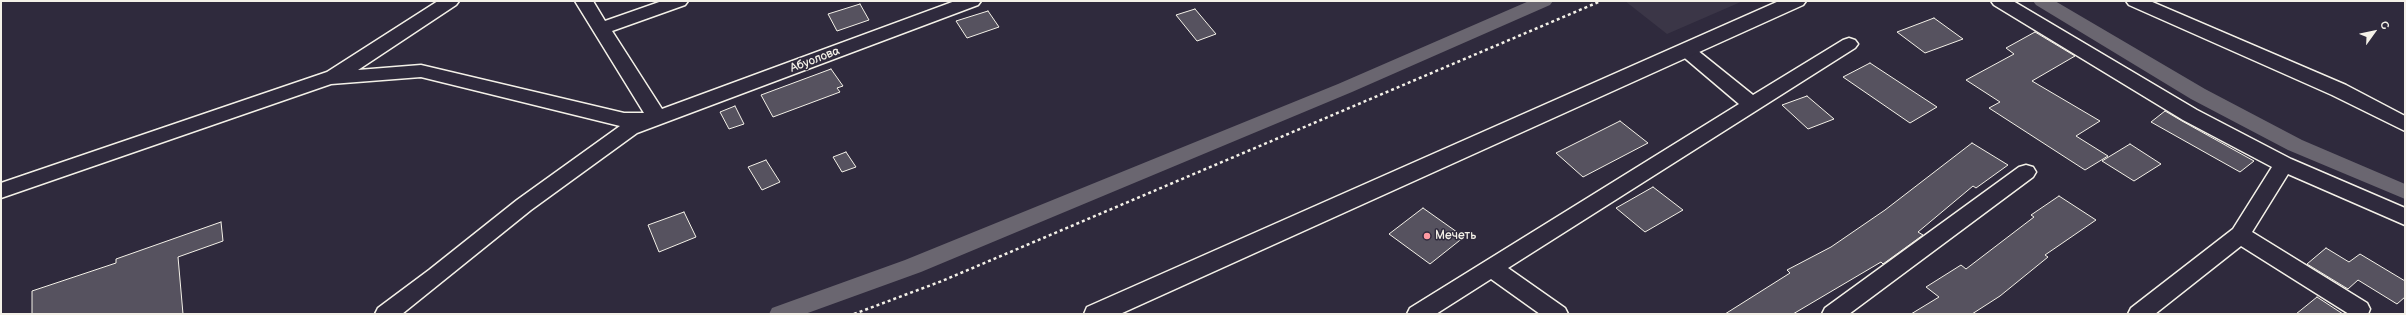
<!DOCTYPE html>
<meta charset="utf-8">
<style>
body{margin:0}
#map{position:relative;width:2406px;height:315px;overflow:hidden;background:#2f2a3d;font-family:"Balsamiq Sans",sans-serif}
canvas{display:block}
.frame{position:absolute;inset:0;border:2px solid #f4f1e8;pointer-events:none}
.north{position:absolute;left:2354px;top:12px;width:40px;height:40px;-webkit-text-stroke:3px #2f2a3d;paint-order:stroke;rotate:57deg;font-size:11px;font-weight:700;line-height:16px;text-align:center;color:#f4f1e8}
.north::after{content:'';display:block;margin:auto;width:14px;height:18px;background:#f4f1e8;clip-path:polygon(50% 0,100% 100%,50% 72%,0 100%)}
</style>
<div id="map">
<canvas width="2406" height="315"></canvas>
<div class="frame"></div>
<div class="north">С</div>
</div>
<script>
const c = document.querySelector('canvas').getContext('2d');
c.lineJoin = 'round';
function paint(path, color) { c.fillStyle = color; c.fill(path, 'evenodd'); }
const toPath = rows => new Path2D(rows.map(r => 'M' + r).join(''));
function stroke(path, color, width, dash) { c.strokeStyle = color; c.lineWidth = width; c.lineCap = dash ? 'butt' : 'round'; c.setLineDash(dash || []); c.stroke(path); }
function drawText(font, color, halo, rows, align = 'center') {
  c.font = font + ' "Balsamiq Sans",sans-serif'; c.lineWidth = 3; c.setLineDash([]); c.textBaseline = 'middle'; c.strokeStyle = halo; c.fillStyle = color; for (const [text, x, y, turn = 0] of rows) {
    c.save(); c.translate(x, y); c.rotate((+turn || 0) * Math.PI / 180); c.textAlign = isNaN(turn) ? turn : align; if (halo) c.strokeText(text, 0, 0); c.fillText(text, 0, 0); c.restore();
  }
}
paint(toPath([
 [1625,1,1743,1,1667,34]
]), '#3b3647');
paint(toPath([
 [1529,1,1553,1,1550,5,1352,92,921,272,805,314,769,314,772,308,905,260,1338,84,1529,1],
 [2033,1,2055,1,2205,89,2302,140,2405,184,2405,199,2288,150,2191,99,2036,5,2033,1]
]), '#6a6670');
const building = toPath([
 [860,4,869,20,837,31,828,14,860,4],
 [1195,9,1216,34,1197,41,1176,15,1195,9],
 [988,11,999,27,967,38,956,21,988,11],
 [1934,18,1963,39,1925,53,1897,32,1934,18],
 [2035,32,2075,56,2032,81,2100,121,2076,136,2108,156,2085,170,1989,108,2000,102,1966,80,2014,54,2006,48,2035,32],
 [1870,63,1937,107,1910,123,1843,77,1870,63],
 [831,69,843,86,837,88,840,92,773,117,761,95,831,69],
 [1807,96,1834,119,1808,129,1782,105,1807,96],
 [735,106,744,124,729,129,720,112,735,106],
 [2165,111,2182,121,2254,161,2240,172,2151,122,2165,111],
 [1620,121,1648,143,1583,177,1556,153,1620,121],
 [1972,143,2008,165,1976,188,1973,186,1918,232,1923,235,1883,264,1881,262,1793,314,1725,314,1790,273,1787,270,1831,247,1885,210,1972,143],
 [2130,144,2161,164,2134,181,2102,161,2130,144],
 [846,152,856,167,842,172,833,157,846,152],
 [766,160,780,182,762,190,748,167,766,160],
 [1653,187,1683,210,1645,232,1616,208,1653,187],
 [2059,196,2096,220,2045,255,2048,257,2000,296,1972,314,1911,314,1939,297,1926,287,1961,265,1966,269,2034,217,2031,215,2059,196],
 [1423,208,1464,237,1430,264,1389,234,1423,208],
 [684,212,696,237,659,252,648,225,684,212],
 [221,222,223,241,178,257,183,314,32,314,32,291,116,263,116,259,221,222],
 [2326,248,2349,262,2360,254,2405,281,2405,297,2397,304,2358,280,2348,289,2307,264,2326,248],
 [2317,297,2343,314,2296,314,2317,297]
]);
paint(building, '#56525f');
stroke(building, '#f4f1e8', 1);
const street = toPath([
 [438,1,459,1,456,5,358,70,421,65,624,113,644,113,575,1,593,1,605,21,662,1,688,1,685,5,612,31,662,109,955,1,981,1,978,5,637,133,531,210,402,314,375,314,378,308,429,270,517,200,620,126,421,77,331,84,1,198,1,183,327,72,438,1],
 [1991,1,2013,1,2197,110,2291,159,2405,208,2405,225,2288,174,2252,232,2367,303,2370,309,2368,314,2349,314,2241,246,2155,314,2128,314,2131,308,2233,229,2272,167,2183,120,1994,5,1991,1],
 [2126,1,2150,1,2346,85,2405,116,2405,131,2332,95,2129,5,2126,1],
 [1849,38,1855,40,1858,44,1855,48,1508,268,1565,308,1568,314,1540,314,1491,279,1436,314,1407,314,1410,308,1739,104,1680,54,1677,50,1680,46,1686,44,1692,46,1753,95,1843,40,1849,38],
 [2026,165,2033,167,2036,172,2033,177,1849,314,1822,314,1825,308,2019,167,2026,165]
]);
const secondary = toPath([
 [1779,1,1806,1,1803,5,1120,314,1084,314,1087,307,1779,1]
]);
stroke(street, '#f4f1e8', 3);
stroke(secondary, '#f4f1e8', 3);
stroke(toPath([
 [854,314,942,281,1601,1]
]), '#f4f1e8', 2.5, [3, 3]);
paint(street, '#2f2a3d');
paint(secondary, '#2f2a3d');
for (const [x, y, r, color] of [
 [1427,236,4,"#ff9aa2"]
]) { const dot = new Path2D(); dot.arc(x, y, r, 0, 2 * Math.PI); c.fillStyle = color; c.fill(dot); stroke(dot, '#2f2a3d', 1.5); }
drawText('12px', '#f4f1e8', '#2f2a3d', [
 ["Абуолова",815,60,-21]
]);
drawText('12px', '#f4f1e8', '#2f2a3d', [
 ["Мечеть",1435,236]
], 'left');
</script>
